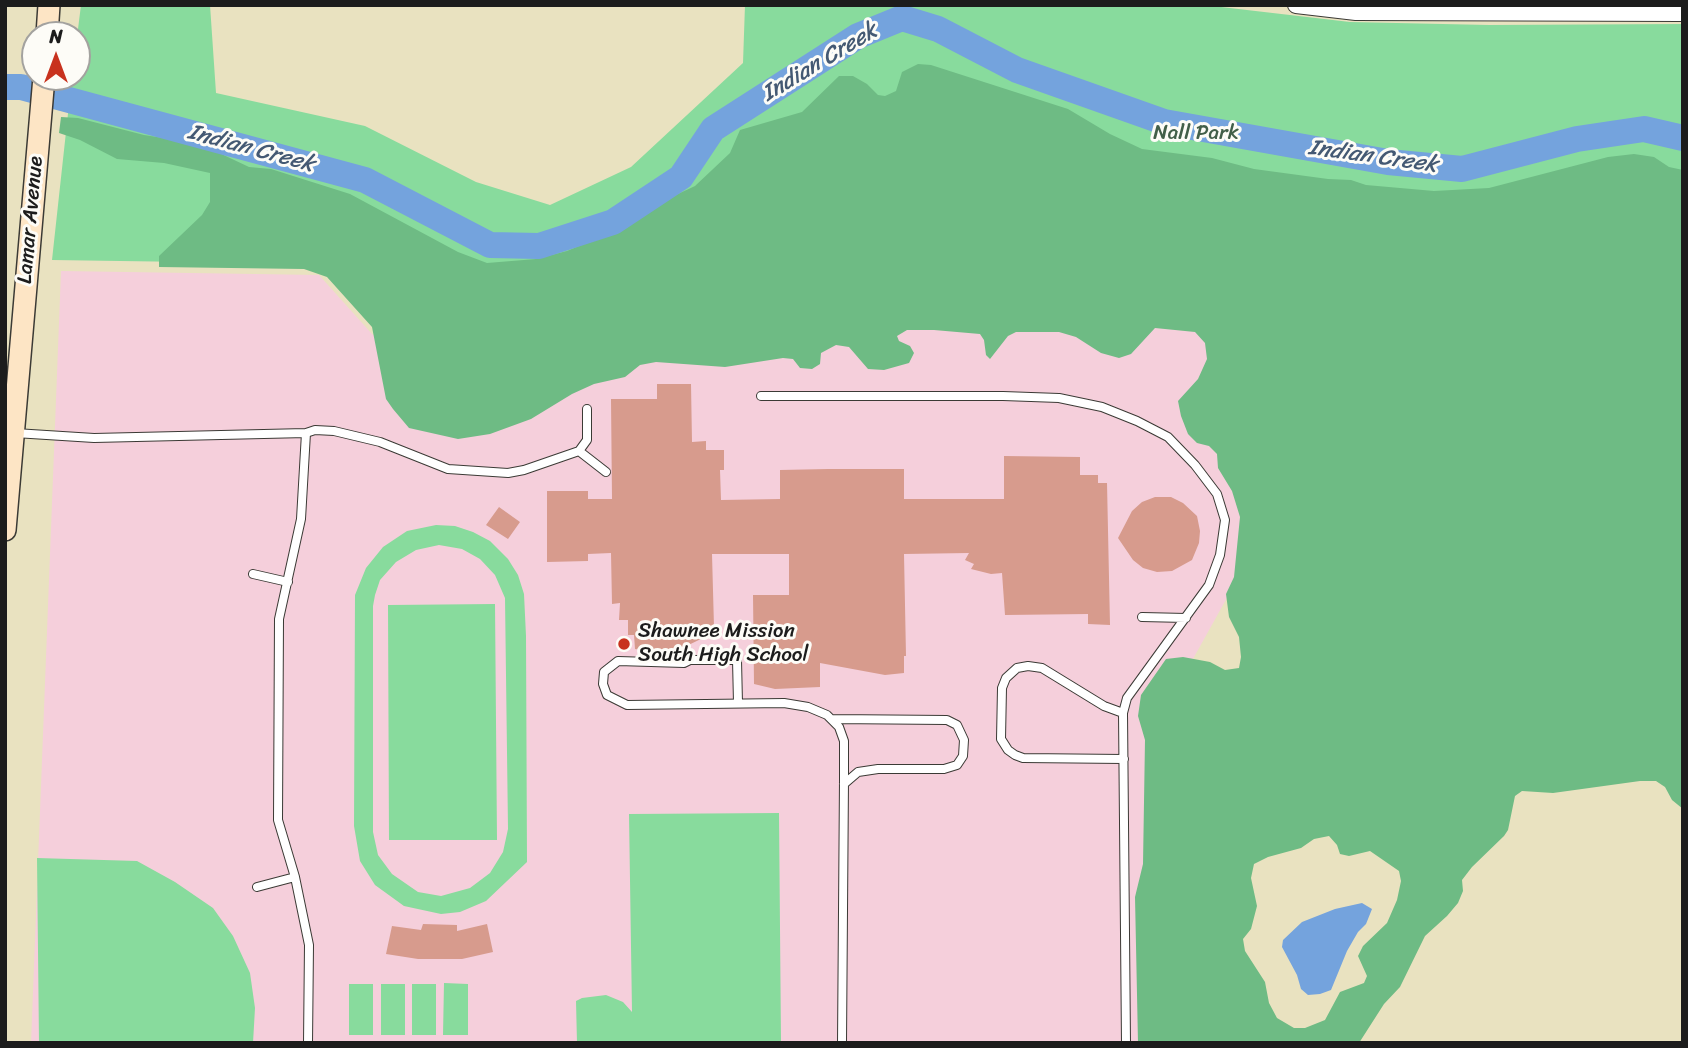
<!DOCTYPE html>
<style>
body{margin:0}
#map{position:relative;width:1688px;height:1048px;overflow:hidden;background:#e9e2c0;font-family:Sriracha,sans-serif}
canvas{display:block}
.frame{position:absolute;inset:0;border:7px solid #1c1c1c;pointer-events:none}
.north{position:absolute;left:21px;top:21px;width:70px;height:70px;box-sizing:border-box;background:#fdfcf7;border:2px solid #a3a29f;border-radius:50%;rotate:0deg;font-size:19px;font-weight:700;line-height:28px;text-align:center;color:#1c1c1c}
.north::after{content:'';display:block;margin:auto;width:24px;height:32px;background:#c8321e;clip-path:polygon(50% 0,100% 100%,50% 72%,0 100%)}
</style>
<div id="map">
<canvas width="1688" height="1048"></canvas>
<div class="frame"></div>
<div class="north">N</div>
</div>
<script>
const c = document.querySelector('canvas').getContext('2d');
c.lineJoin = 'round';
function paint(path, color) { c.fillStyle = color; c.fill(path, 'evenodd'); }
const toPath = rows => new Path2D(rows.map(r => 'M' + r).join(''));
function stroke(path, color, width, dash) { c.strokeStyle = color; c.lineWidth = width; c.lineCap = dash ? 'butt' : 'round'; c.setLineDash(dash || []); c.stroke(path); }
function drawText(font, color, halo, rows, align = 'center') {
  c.font = font + ' Sriracha,sans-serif'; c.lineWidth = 6; c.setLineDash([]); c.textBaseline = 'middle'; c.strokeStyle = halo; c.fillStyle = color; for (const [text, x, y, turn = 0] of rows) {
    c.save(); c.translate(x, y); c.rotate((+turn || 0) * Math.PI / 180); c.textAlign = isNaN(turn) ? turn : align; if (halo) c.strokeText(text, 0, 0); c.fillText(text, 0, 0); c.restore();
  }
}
paint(toPath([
 [61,271,319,275,372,334,432,371,1194,287,1245,480,1238,578,1164,711,1172,1043,31,1043]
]), '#f5cfdb');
paint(toPath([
 [81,5,210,5,216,93,365,126,476,182,550,205,631,167,743,63,745,5,1204,5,1350,22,1489,25,1683,24,1683,266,704,337,325,264,52,260,72,77,77,77,77,37],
 [436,525,455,526,473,532,490,541,508,559,518,575,524,594,526,636,527,862,486,901,460,912,441,914,404,906,375,885,360,861,354,826,355,595,366,568,383,547,407,531],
 [439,545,462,549,480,559,495,575,505,598,508,829,503,852,490,873,470,888,441,896,418,892,392,874,378,855,373,832,373,606,375,595,380,580,396,562,416,550],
 [495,604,497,840,389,840,388,605],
 [779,813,781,1043,577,1043,576,1001,582,998,606,995,623,1002,632,1012,629,814],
 [37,858,137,861,175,882,213,908,233,936,250,973,255,1008,253,1043,39,1043],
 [444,983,468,984,468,1035,443,1035],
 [349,984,373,984,373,1035,349,1035],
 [381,984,405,984,405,1035,381,1035],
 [412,984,436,984,436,1035,412,1035]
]), '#88db9d');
paint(toPath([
 [918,64,931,65,1068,109,1110,134,1142,149,1212,158,1254,169,1328,179,1351,180,1366,185,1434,191,1489,188,1608,157,1634,154,1654,157,1669,167,1683,170,1683,809,1672,800,1665,787,1656,781,1640,781,1553,793,1522,791,1515,796,1508,830,1504,836,1472,867,1462,880,1463,891,1458,903,1447,916,1425,936,1400,987,1384,1004,1359,1043,1138,1043,1135,897,1143,864,1145,740,1138,716,1141,695,1166,659,1183,657,1210,662,1225,670,1239,668,1241,657,1239,637,1229,617,1226,594,1234,577,1240,517,1232,491,1218,468,1217,454,1209,446,1197,443,1188,434,1181,416,1178,401,1198,379,1207,359,1205,343,1195,332,1155,328,1131,354,1119,358,1101,353,1076,337,1059,332,1016,332,1008,336,990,359,986,355,984,340,980,334,934,330,907,330,897,336,899,341,910,346,914,353,909,363,884,370,868,369,849,347,836,345,821,353,820,364,812,369,800,368,793,359,783,358,725,367,656,362,640,365,625,377,594,384,572,394,531,419,490,434,458,439,409,428,393,409,386,399,372,327,327,277,304,269,159,267,159,256,202,215,210,202,210,173,164,163,117,159,80,140,59,133,61,117,78,118,144,135,183,141,213,150,249,167,271,169,350,194,458,252,487,263,536,259,567,251,598,238,646,209,695,186,730,153,740,130,802,112,839,76,853,76,867,84,878,95,885,96,896,91,902,72],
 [1329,836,1337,845,1340,854,1349,856,1370,851,1399,871,1401,881,1397,900,1387,923,1363,946,1358,956,1367,976,1364,983,1340,992,1325,1020,1305,1028,1294,1028,1277,1018,1269,1003,1265,982,1245,951,1243,939,1251,929,1257,906,1251,878,1254,864,1268,857,1301,848,1314,839]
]), '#6ebb84');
paint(toPath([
 [1362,903,1372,909,1366,924,1358,932,1347,951,1331,990,1320,994,1308,995,1301,989,1297,975,1282,947,1283,940,1302,922,1335,909]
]), '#74a3dd');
stroke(toPath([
 [5,87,21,87,365,180,490,245,539,246,613,222,681,177,713,129,858,36,902,18,938,29,1017,70,1164,122,1388,162,1462,169,1577,139,1644,129,1683,138]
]), '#74a3dd', 26);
paint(toPath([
 [657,384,691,384,692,442,706,441,706,450,724,450,724,470,720,470,721,500,780,499,780,470,828,469,904,469,904,499,1004,499,1004,456,1080,457,1080,475,1098,475,1098,483,1107,483,1110,625,1088,624,1088,614,1005,615,1002,573,991,574,971,569,974,564,965,560,969,553,904,554,906,656,904,656,904,673,885,675,820,663,820,687,775,689,754,684,753,595,789,595,789,554,712,554,714,627,703,638,676,651,654,652,635,649,634,635,628,635,628,620,619,620,620,603,612,604,611,553,588,554,588,561,547,562,547,491,588,491,588,499,612,499,611,399,657,399],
 [1155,497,1171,497,1183,503,1197,516,1200,531,1199,543,1192,560,1172,571,1157,572,1143,568,1133,560,1118,538,1132,511,1142,502],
 [499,507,520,522,508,539,486,525],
 [423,924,457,925,457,931,487,924,493,952,462,959,418,959,386,954,392,926,421,930]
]), '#d79b8d');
const lane = toPath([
 [761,396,1003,396,1059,398,1102,407,1137,421,1168,437,1195,465,1217,494,1225,520,1220,555,1209,585,1127,698,1123,713,1126,1043],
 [15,433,94,438,306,433,301,519,279,619,278,820,295,877,309,945,308,1043],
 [306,433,315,430,334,431,380,442,448,469,508,473,524,470,579,451,606,472],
 [579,451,587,440,587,409],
 [253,574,288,582],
 [1142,617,1186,618],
 [738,703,737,660,690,660,684,663,618,661,604,672,603,684,607,695,627,705,784,703,808,707,827,715,839,727,844,741,844,779,842,1043],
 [1123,713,1104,706,1042,668,1028,666,1017,668,1006,678,1002,688,1001,739,1008,750,1015,755,1023,758,1124,759],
 [832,719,947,720,957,725,964,740,963,756,957,765,944,769,878,769,858,772,844,784],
 [257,887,295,877]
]);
const street = toPath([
 [1296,5,1356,12,1683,13]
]);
const secondary = toPath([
 [47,35,49,5],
 [5,530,44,77]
]);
stroke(lane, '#3b3a35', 10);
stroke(street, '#3b3a35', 18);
stroke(secondary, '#3b3a35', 24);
stroke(lane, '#fff', 8);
stroke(street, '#fff', 16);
stroke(secondary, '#fde5c5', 21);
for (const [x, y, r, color] of [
 [624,644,7,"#c8321e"]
]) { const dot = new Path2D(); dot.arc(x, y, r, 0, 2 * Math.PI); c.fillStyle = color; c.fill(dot); stroke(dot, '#fdfcf7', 2.5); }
drawText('21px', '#425f49', '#fdfcf7', [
 ["Nall Park",1196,134]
]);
drawText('21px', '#1c1c1c', '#fdfcf7', [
 ["Lamar Avenue",31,220,-85]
]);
drawText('21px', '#1c1c1c', '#fdfcf7', [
 ["Shawnee Mission",638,632],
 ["South High School",638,656]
], 'left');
drawText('italic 23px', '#445973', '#fdfcf7', [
 ["Indian Creek",820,63,-31],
 ["Indian Creek",251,149,15],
 ["Indian Creek",1373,157,8]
]);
</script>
